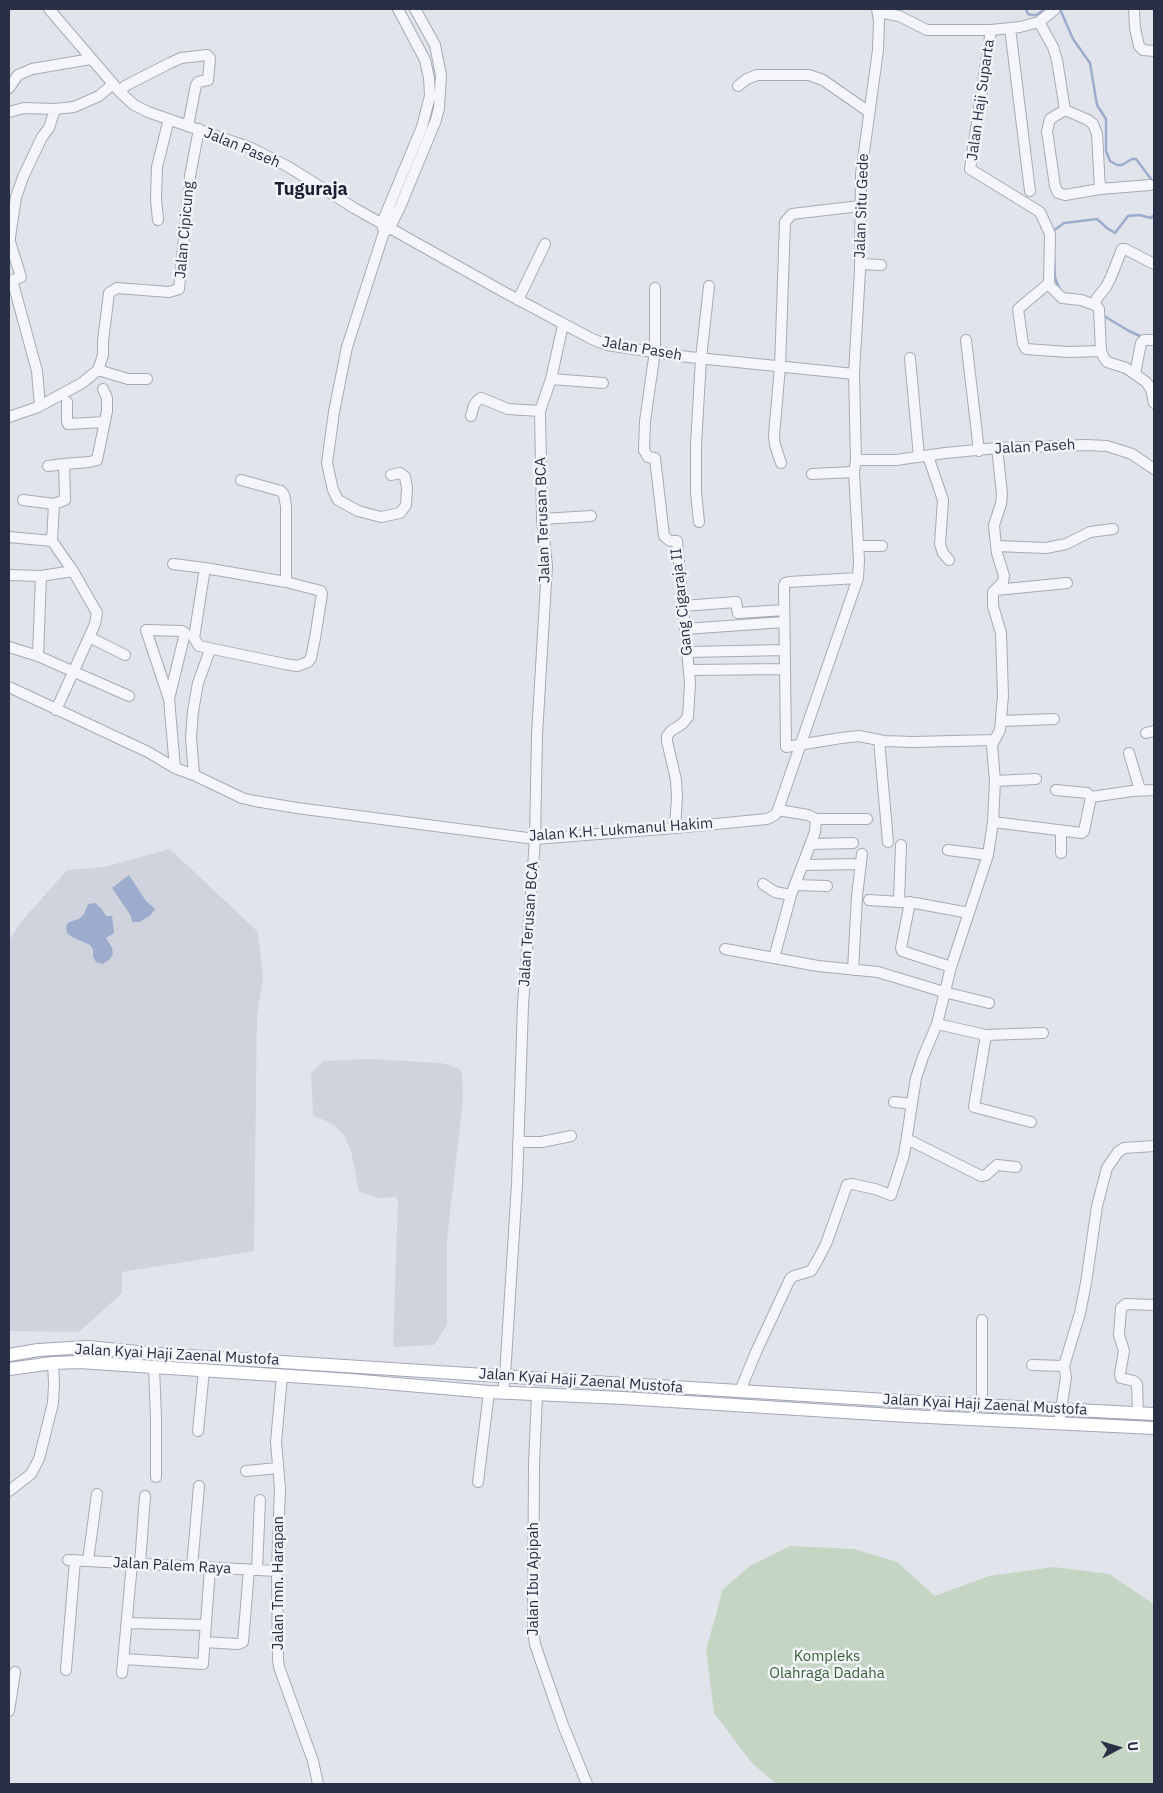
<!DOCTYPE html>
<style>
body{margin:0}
#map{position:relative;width:1163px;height:1793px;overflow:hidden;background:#e2e4eb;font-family:"IBM Plex Sans",sans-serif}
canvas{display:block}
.frame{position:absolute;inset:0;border:10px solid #292f44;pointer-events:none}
.north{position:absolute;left:1093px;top:1723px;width:50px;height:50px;-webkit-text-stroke:4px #f2f4f8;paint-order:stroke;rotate:84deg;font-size:14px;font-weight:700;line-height:20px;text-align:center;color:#292f44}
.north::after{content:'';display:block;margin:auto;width:18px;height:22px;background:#292f44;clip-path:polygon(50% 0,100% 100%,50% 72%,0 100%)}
</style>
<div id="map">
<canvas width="1163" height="1793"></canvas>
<div class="frame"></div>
<div class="north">U</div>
</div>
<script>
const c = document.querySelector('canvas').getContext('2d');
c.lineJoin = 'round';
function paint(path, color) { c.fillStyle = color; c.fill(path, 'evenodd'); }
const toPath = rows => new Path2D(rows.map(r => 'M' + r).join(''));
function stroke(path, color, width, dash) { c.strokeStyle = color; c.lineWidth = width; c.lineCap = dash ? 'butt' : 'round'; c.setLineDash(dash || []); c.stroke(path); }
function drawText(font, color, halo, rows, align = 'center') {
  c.font = font + ' "IBM Plex Sans",sans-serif'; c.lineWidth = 5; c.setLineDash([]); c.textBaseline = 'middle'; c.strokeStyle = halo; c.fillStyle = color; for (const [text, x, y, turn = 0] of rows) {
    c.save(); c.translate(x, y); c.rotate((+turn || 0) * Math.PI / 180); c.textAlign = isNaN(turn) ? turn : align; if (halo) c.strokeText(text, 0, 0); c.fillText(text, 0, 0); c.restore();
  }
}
paint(toPath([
 [170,849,258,932,263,978,257,1016,254,1251,122,1272,122,1293,79,1332,9,1331,9,941,21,922,67,870,104,867],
 [370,1059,441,1063,458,1068,462,1072,463,1099,447,1240,447,1325,434,1345,393,1347,398,1201,396,1197,377,1198,359,1191,351,1151,343,1134,334,1125,313,1115,311,1073,324,1061]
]), '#d0d3dd');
paint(toPath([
 [790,1546,854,1549,897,1562,935,1596,989,1576,1054,1567,1109,1574,1154,1604,1154,1784,776,1784,751,1762,714,1713,706,1649,718,1608,722,1590,750,1566]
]), '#c5d5c3');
paint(toPath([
 [129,875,146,901,155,909,150,916,139,922,132,922,131,916,112,888],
 [95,903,101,908,106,916,112,916,114,933,106,938,112,948,113,954,110,959,103,964,96,962,93,957,93,949,90,945,72,937,67,933,66,926,69,922,79,919,84,914,88,904]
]), '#9caccc');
stroke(toPath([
 [1026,9,1028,14,1032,15,1036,15,1046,9],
 [1060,9,1073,39,1090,63,1097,105,1106,119,1106,151,1110,161,1117,165,1122,165,1132,159,1136,159,1154,183],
 [1053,231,1064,223,1097,219,1107,228,1115,233,1128,216,1139,215,1151,218,1154,215],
 [1054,257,1055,278,1060,290],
 [1104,316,1129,331,1142,337]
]), '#9caccc', 2.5);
const minor = toPath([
 [49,9,120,92,134,105,148,112,251,148,287,166,354,208,502,291,592,339,607,345,688,357,854,374,856,460,896,460,945,453,997,448,1086,445,1107,446,1132,454,1154,469],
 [1134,9,1135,28,1139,46,1143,50,1154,51],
 [878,12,899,16,927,30,991,30,1020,27,1039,22,1055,9],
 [1039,22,1053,47,1057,60,1065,110,1088,120,1093,124,1097,134,1100,189],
 [1010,28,1030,191],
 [991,30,970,169,1040,212,1050,234,1049,283,1051,287,1062,298,1081,300,1095,305,1099,309,1101,351,1068,352,1026,349,1023,344,1018,309,1049,283],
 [738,86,747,79,757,75,809,75,823,80,869,112],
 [9,88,18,75,32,69,91,59],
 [120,92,125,86,170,63,181,58,207,55,210,58,208,80,198,82,196,85,188,126],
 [1065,110,1050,119,1047,131,1055,186,1058,193,1065,195,1100,189,1150,185],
 [9,112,24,108,55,109,74,107,99,96,113,84],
 [158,220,156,199,157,167,169,119],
 [385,232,390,227,400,207,436,120,439,108,441,75,435,45,415,9],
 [860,264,881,265],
 [655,288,655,351,645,421,644,450,648,457,655,458,664,536,670,541,677,541,690,683,688,717,682,724,671,731,667,736,667,741,676,780,677,797,675,828],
 [518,300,545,244],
 [1095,305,1097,298,1106,287,1111,277,1122,249,1125,249,1154,264],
 [966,340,979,451],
 [1101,351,1104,358,1107,362,1126,368,1146,382,1151,389,1154,403],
 [910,358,919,457],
 [98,370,128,379,147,379],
 [854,374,860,270,861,174,878,50,879,21,877,9],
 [1135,374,1141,343,1144,340,1154,340],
 [551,379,603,383],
 [67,402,67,421,68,424,105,422],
 [40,406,37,371,13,283,13,280,21,277,10,242,10,237,16,197,23,177,42,137,49,128,55,109],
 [471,416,474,405,477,401,481,398,508,409,540,411],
 [9,417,38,407,82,383,98,370,103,355,103,341,109,293,117,288,169,292,179,289,190,176,199,129],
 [928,456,943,500,940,544,943,553,949,560],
 [781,463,775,445,774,435,780,367,785,222,792,214,860,206],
 [48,466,64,464],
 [812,474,854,472],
 [391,475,400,473,405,477,407,488,406,505,400,513,381,517,358,511,338,500,333,490,327,463,334,412,347,347,384,232,382,223,422,127,430,96,429,78,425,60,398,9],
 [241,480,281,491,284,495,286,506,286,582],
 [23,500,54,504,52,541,73,571,97,613,95,624,56,710],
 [54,504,65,500,64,464,89,462,97,460,107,411,107,398,103,389],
 [542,519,591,516],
 [699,522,696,492,696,444,701,359,709,286],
 [9,537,52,541],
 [858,546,882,546],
 [996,546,1046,548,1066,544,1090,532,1113,529],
 [173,564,205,568,194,638,199,646,285,664,297,666,308,662,311,658,315,638,322,594,321,591,286,582,205,568],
 [9,575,41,576,73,571],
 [858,578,789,582,785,583,784,586,786,747,841,738,859,736,884,741,912,742,994,740],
 [996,590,1067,583],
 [683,606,736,602,738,613,784,610],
 [685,629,784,622],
 [89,637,125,655],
 [9,647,38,656,129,696],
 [688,652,785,650],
 [38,656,41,576],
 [689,670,785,669],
 [9,687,148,752,175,768,194,775,242,798,255,801,297,808,535,839,675,828,767,819,775,815,778,810,858,578,859,561,854,472,856,460],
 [169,699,146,630,182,631,185,633,169,699,175,768],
 [1001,721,1054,719],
 [1146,733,1154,731],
 [879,740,888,842],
 [1129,753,1140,790],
 [194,775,191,738,193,711,198,683,210,650],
 [995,781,1036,779],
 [1056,790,1087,793,1091,797],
 [778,810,808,815,816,819,867,819],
 [993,822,1082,833,1084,831,1091,797,1132,791,1154,790],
 [1061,831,1061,853],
 [811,844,853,843],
 [948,850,988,855],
 [803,865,861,864],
 [763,884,775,892,791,895],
 [795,885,827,886],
 [869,900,915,903,969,913],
 [899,901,901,845],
 [910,902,901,948,902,951,951,967],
 [725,949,818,966,878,972,944,992,989,1003],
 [774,958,791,895,815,832,816,819],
 [853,970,857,896,862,854],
 [937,1024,986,1035,1043,1033],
 [986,1035,974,1107,1031,1122],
 [894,1102,912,1104],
 [907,1139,981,1176,986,1175,997,1165,1016,1167],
 [518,1142,542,1142,571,1136],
 [982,1320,982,1405],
 [1032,1365,1064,1366],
 [154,1367,156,1418,156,1477],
 [282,1376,276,1442,280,1488,277,1571,278,1659,279,1667,313,1761,318,1784],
 [740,1391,756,1352,790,1279,794,1276,811,1271,816,1263,826,1244,847,1185,852,1184,875,1189,891,1195,904,1155,916,1078,923,1057,937,1024,951,967,988,855,993,822,995,781,992,745,1000,730,1003,696,1001,633,993,606,993,592,1003,582,1004,576,997,553,995,536,994,525,1001,504,1002,494,997,448],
 [503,1392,505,1376,517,1184,523,1005,535,839,537,735,547,566,542,519,540,411,551,379,563,325],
 [537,1395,534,1465,533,1630,535,1644,540,1659,563,1725,587,1784],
 [1138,1413,1137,1384,1134,1381,1121,1378,1120,1374,1124,1351,1119,1335,1121,1308,1126,1304,1154,1305],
 [1060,1417,1066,1377,1064,1366,1080,1313,1086,1283,1097,1206,1107,1168,1118,1152,1124,1148,1154,1146],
 [198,1431,204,1370],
 [246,1471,278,1468],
 [478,1482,489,1392],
 [9,1491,31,1474,39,1459,53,1403,54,1384,53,1363],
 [68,1560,277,1571],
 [88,1561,97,1494],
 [140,1564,145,1496],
 [192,1567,199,1486],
 [257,1570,260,1500],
 [127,1623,205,1625],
 [204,1642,238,1644,243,1642,249,1570],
 [124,1659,203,1664,210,1568],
 [66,1670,75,1560],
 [122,1673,132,1563],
 [9,1711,15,1672]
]);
const major = toPath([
 [9,1355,38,1350,88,1347,157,1354,625,1384,919,1402,1154,1414],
 [9,1369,53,1363,79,1362,350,1380,489,1392,623,1398,908,1416,1154,1428]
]);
stroke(minor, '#a7aab6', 12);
stroke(major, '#a1a7b7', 14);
stroke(minor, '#f5f6f9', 10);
stroke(major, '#fff', 12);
drawText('15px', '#292f44', '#f2f4f8', [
 ["Jalan Haji Suparta",981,100,-82],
 ["Jalan Paseh",242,148,23],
 ["Jalan Situ Gede",862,206,-88],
 ["Jalan Cipicung",185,230,-85],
 ["Jalan Paseh",642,349,10],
 ["Jalan Paseh",1035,447,-3],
 ["Jalan Terusan BCA",543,520,-92],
 ["Gang Cigaraja II",682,602,-96],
 ["Jalan K.H. Lukmanul Hakim",621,830,-4],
 ["Jalan Terusan BCA",529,924,-86],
 ["Jalan Kyai Haji Zaenal Mustofa",177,1355,3],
 ["Jalan Kyai Haji Zaenal Mustofa",581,1381,4],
 ["Jalan Kyai Haji Zaenal Mustofa",985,1405,3],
 ["Jalan Palem Raya",172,1566,3],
 ["Jalan Ibu Apipah",534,1579,-90],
 ["Jalan Tmn. Harapan",279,1583,-90]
]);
drawText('15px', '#386036', '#f2f4f8', [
 ["Kompleks",827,1657],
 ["Olahraga Dadaha",827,1674]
]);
drawText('bold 18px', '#1c2035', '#f2f4f8', [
 ["Tuguraja",311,190]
]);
</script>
